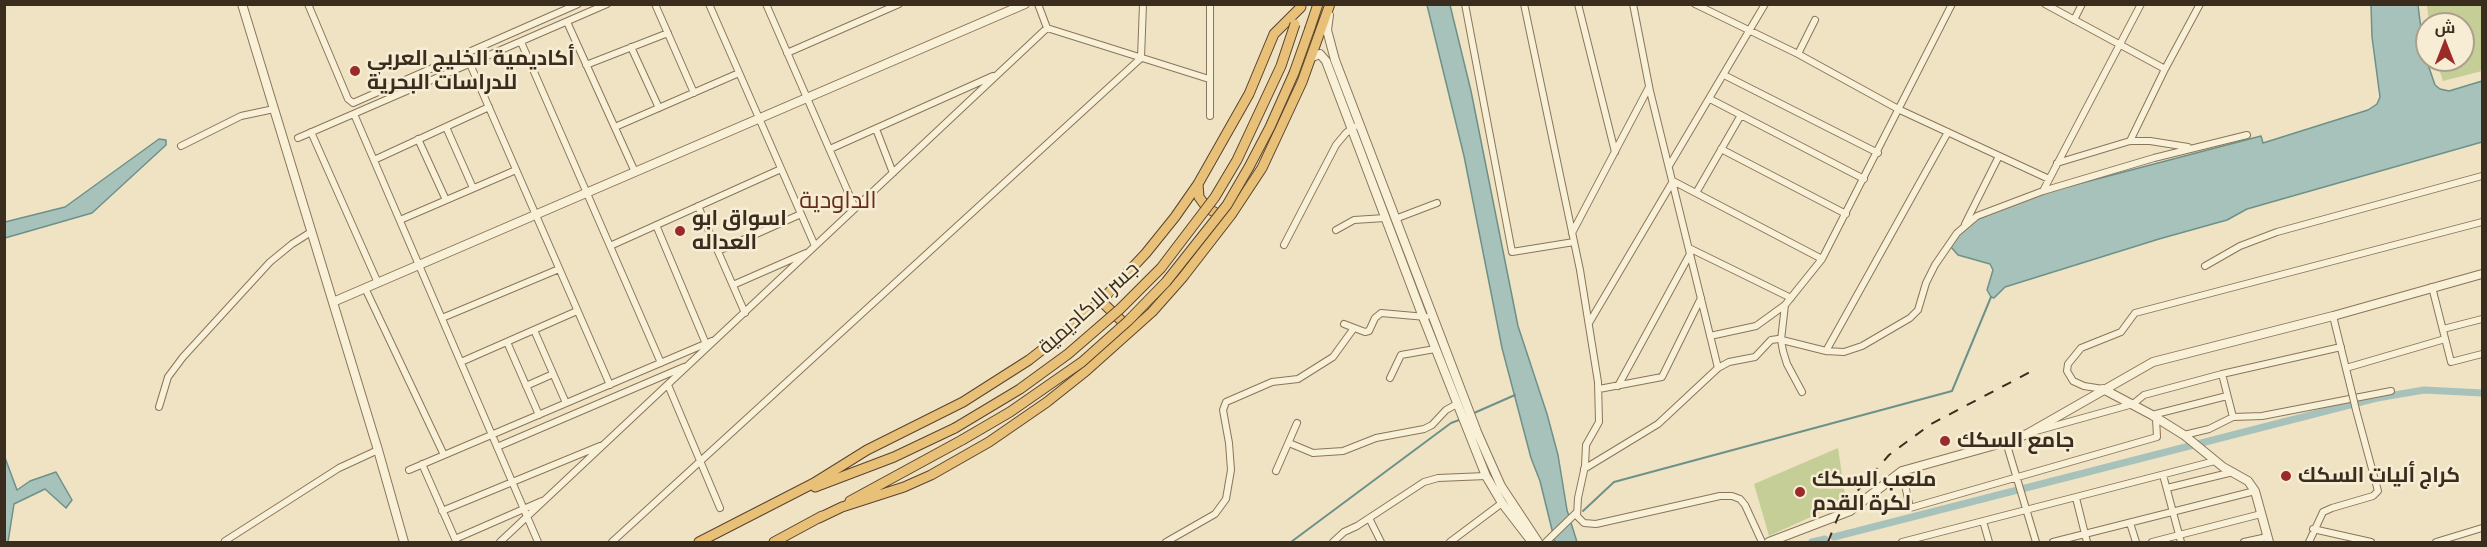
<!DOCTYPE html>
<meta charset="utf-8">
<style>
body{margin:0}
#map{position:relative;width:2487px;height:547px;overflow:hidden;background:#efe3c4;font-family:Literata,Cairo,serif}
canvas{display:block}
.frame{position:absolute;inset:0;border:6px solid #3a2d1e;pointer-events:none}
.north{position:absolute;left:2415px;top:12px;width:60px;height:60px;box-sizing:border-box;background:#f6edd4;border:2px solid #aba08b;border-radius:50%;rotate:0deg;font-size:16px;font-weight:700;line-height:24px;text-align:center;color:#3a2d1e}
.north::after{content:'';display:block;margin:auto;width:21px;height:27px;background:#9b2b29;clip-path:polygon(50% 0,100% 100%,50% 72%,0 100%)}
</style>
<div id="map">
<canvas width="2487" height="547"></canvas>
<div class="frame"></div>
<div class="north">ش</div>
</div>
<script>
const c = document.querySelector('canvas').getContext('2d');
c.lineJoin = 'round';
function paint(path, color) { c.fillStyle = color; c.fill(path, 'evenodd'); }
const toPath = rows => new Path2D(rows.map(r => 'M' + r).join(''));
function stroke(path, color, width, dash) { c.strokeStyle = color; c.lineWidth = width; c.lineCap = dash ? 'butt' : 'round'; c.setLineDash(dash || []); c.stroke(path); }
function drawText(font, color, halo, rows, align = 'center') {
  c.font = font + ' Literata,Cairo,serif'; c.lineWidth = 5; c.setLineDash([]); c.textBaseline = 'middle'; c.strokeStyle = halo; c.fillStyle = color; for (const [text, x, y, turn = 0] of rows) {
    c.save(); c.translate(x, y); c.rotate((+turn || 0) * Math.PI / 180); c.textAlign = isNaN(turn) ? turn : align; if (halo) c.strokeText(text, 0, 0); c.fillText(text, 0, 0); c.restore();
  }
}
paint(toPath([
 [2427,5,2482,5,2482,71,2443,81,2436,60,2463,60,2463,24,2429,24],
 [1838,448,1846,501,1769,536,1754,484]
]), '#c6ce98');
const water = toPath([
 [1427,5,1450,5,1471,91,1518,326,1547,414,1558,455,1567,510,1577,542,1555,542,1540,481,1531,458,1502,348,1464,156,1427,5],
 [2371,5,2418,5,2424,53,2435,85,2440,89,2449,91,2482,81,2482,142,2247,209,2227,220,2159,239,2005,287,1994,298,1991,297,1987,290,1993,270,1990,264,1958,255,1951,247,1959,233,1971,222,2032,196,2261,136,2263,143,2368,110,2377,104,2380,97,2372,37,2371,5],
 [159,139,166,140,166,145,92,213,5,238,5,222,65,207,159,139],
 [4,455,17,490,30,481,56,472,72,500,66,508,45,489,14,504,8,542,4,542,4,455]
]);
paint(water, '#a6c2bb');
stroke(water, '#6d9189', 1.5);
stroke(toPath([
 [1474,413,1515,395],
 [1583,511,1614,482,1952,391,1991,297],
 [1291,542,1451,423,1459,420]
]), '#6d9189', 2);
stroke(toPath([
 [1834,537,2377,398,2424,390,2482,393],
 [1812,542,1825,539]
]), '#a6c2bb', 7);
const minor = toPath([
 [308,4,348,99,353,103,578,4],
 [655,4,694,93],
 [709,4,815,246],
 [766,4,855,208],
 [1038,4,1047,28,1209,79],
 [1210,4,1210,116],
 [1465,4,1512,252,1574,242],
 [1524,4,1580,270,1598,382,1599,422,1586,445,1585,466,1578,498,1577,516,1584,523,1596,524,1720,496,1732,496,1740,499,1745,505,1762,542],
 [1578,4,1615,152],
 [1633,4,1650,91,1718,368],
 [1695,4,1798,54,1900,110,2049,179],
 [2045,4,2165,69],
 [2074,20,2082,4],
 [567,22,635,172],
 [521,42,661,363],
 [631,47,659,108],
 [787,53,899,4],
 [1798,54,1815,20],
 [470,64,610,385],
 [586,65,668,33],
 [1724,75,1878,153],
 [1710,99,1864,179],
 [354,114,538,542],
 [446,127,473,188],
 [615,127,739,73],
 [876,129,893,173],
 [311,132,378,283],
 [298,138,607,4],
 [418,139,446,200],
 [2130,141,2165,69,2200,4],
 [181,146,241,116,274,109],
 [830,149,993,76],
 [1721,149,1846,214],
 [374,160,489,107],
 [2057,163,2130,141,2150,141,2188,147],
 [1669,166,1765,4],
 [2043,191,2141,4],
 [1696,193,1741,115],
 [698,206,745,313],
 [1395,219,1437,203],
 [400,220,516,170],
 [1965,224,1999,156],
 [656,225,706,344],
 [1336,230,1354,220,1385,218],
 [1572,233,1649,87],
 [1284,245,1336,145,1346,133,1354,127],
 [610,246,781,169],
 [1689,248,1791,298],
 [718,251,801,214],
 [2205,266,2240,246,2277,232,2482,176],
 [733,285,806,253],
 [2432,287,2451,362,2482,354],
 [365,288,444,455],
 [1785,305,1781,340,1783,351,1787,364,1802,392],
 [2333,316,2352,393],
 [442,318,559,269],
 [1589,323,1673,181,1822,259],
 [1344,324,1365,332,1369,331,1375,318,1381,313,1426,317],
 [2443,329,2482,319],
 [534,330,566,403],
 [1710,336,1756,326,1785,305,1822,259,1952,4],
 [507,342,539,415],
 [1826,351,1948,132],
 [461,362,577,311],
 [2346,368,2445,339],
 [2222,374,2233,417],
 [1390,378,1401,355,1435,349],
 [668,385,720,508],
 [526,386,553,374],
 [1618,386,1690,254],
 [1599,389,1662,377,1701,298],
 [2103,389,2084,386,2073,381,2067,371,2068,364,2081,348,2121,332,2135,313,2482,222],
 [159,407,168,377,183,357,270,262,292,244,311,232],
 [2152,415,2227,396],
 [2036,431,2133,404,2144,395,2222,374,2341,347],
 [2184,435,2209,429,2233,417,2262,416,2391,391],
 [2006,442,2036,542],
 [1289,443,1313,453,1343,451,1376,438,1424,429,1432,425,1446,410,1457,404],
 [497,447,684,367],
 [422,464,456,541],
 [1584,469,1658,424,1718,368,1729,362,1755,357,1771,340,1778,339,1826,351,1844,352,1862,346,1910,318,1918,310,1926,283,1935,265,1957,233,1977,216,2043,191,2154,158,2247,135],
 [409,470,712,341],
 [1276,471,1297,423],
 [1902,471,1910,508,2157,437,2156,418],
 [2163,475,2181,542],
 [2167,488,2233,472],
 [2076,498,2087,542],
 [442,511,600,446],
 [1369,518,1381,542],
 [1983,521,1989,542],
 [2130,523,2136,542],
 [2313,529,2371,542],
 [455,539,542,501],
 [225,541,339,468,378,450],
 [500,542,1047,28],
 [612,542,1141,58,1143,4],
 [1166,542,1215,514,1226,499,1231,470,1229,443,1223,410,1226,402,1272,382,1298,379,1333,357,1354,328],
 [1333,542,1344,532,1357,526,1424,482,1438,478,1486,476],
 [1450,542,1502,503],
 [1546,542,1576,513],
 [1902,542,2215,461],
 [2053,542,2255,491],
 [2152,542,2261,514],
 [2244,542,2267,537],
 [2309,542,2323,512,2332,508,2373,496,2378,491,2356,410],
 [2436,542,2482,528]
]);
const tertiary = toPath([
 [242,4,378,450,404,542],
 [1329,15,1327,30,1335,60,1477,432,1501,486,1538,542],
 [1312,57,1320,54,1326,61,1423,317,1486,476,1502,503,1532,542],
 [333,302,1025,4],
 [2103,389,2152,415,2184,435,2223,467,2248,481,2255,491,2269,542],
 [1769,542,1850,511,1902,471,2006,442,2027,434,2153,362,2333,316,2482,274]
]);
const trunk = toPath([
 [1310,28,1318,4],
 [1198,184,1199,197,1207,208,1218,214,1227,216],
 [1101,301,1130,329],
 [815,487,894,457,955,428],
 [850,501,962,440],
 [819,518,842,507,904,487,931,475,989,442,1047,402,1086,371,1152,312,1183,277,1231,215,1262,168,1302,82,1330,4],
 [699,542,814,483,867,450,963,402,1029,360,1070,328,1101,301,1146,253,1175,217,1198,184,1249,94,1274,34,1301,7],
 [774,542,822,516]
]);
stroke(minor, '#8a755a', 8);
stroke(tertiary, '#8a755a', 10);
stroke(trunk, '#58432e', 11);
stroke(minor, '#f9f0d8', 6);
stroke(tertiary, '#f9f0d8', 8);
stroke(trunk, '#e9c078', 9);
stroke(toPath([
 [1828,542,1838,517,1846,504,1889,455,1931,424,2034,370]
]), '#3a2d1e', 2, [10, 10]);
const minorBridge = toPath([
 [2352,393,2356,410]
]);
const trunkBridge = toPath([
 [955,428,1020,389,1068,354,1120,309,1161,268,1215,197,1237,160,1281,66,1295,24],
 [962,440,1010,412,1082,362,1128,321,1166,282,1227,205,1249,167,1270,127,1294,73,1310,28]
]);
stroke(minorBridge, '#8a755a', 8, []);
stroke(trunkBridge, '#58432e', 11, []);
stroke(minorBridge, '#f9f0d8', 6);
stroke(trunkBridge, '#e9c078', 9);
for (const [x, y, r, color] of [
 [355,71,6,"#9b2b29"],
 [680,231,6,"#9b2b29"],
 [1945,441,6,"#9b2b29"],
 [2286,476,6,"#9b2b29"],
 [1800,492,6,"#9b2b29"]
]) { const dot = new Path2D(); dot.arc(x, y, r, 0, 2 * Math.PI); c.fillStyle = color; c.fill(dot); stroke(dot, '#f6edd4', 2); }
drawText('bold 21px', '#3a2d1e', '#f6edd4', [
 ["أكاديمية الخليج العربي",367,59],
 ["للدراسات البحرية",367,83],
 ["اسواق ابو",692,219],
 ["العداله",692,243],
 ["جامع السكك",1957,441],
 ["كراج أليات السكك",2298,476],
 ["ملعب السكك",1812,480],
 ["لكرة القدم",1812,504]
], 'left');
drawText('21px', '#3a2d1e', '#f6edd4', [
 ["جسر الاكاديمية",1089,308,-42]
]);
drawText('24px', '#682e1d', '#f6edd4', [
 ["الداودية",838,201]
]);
</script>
